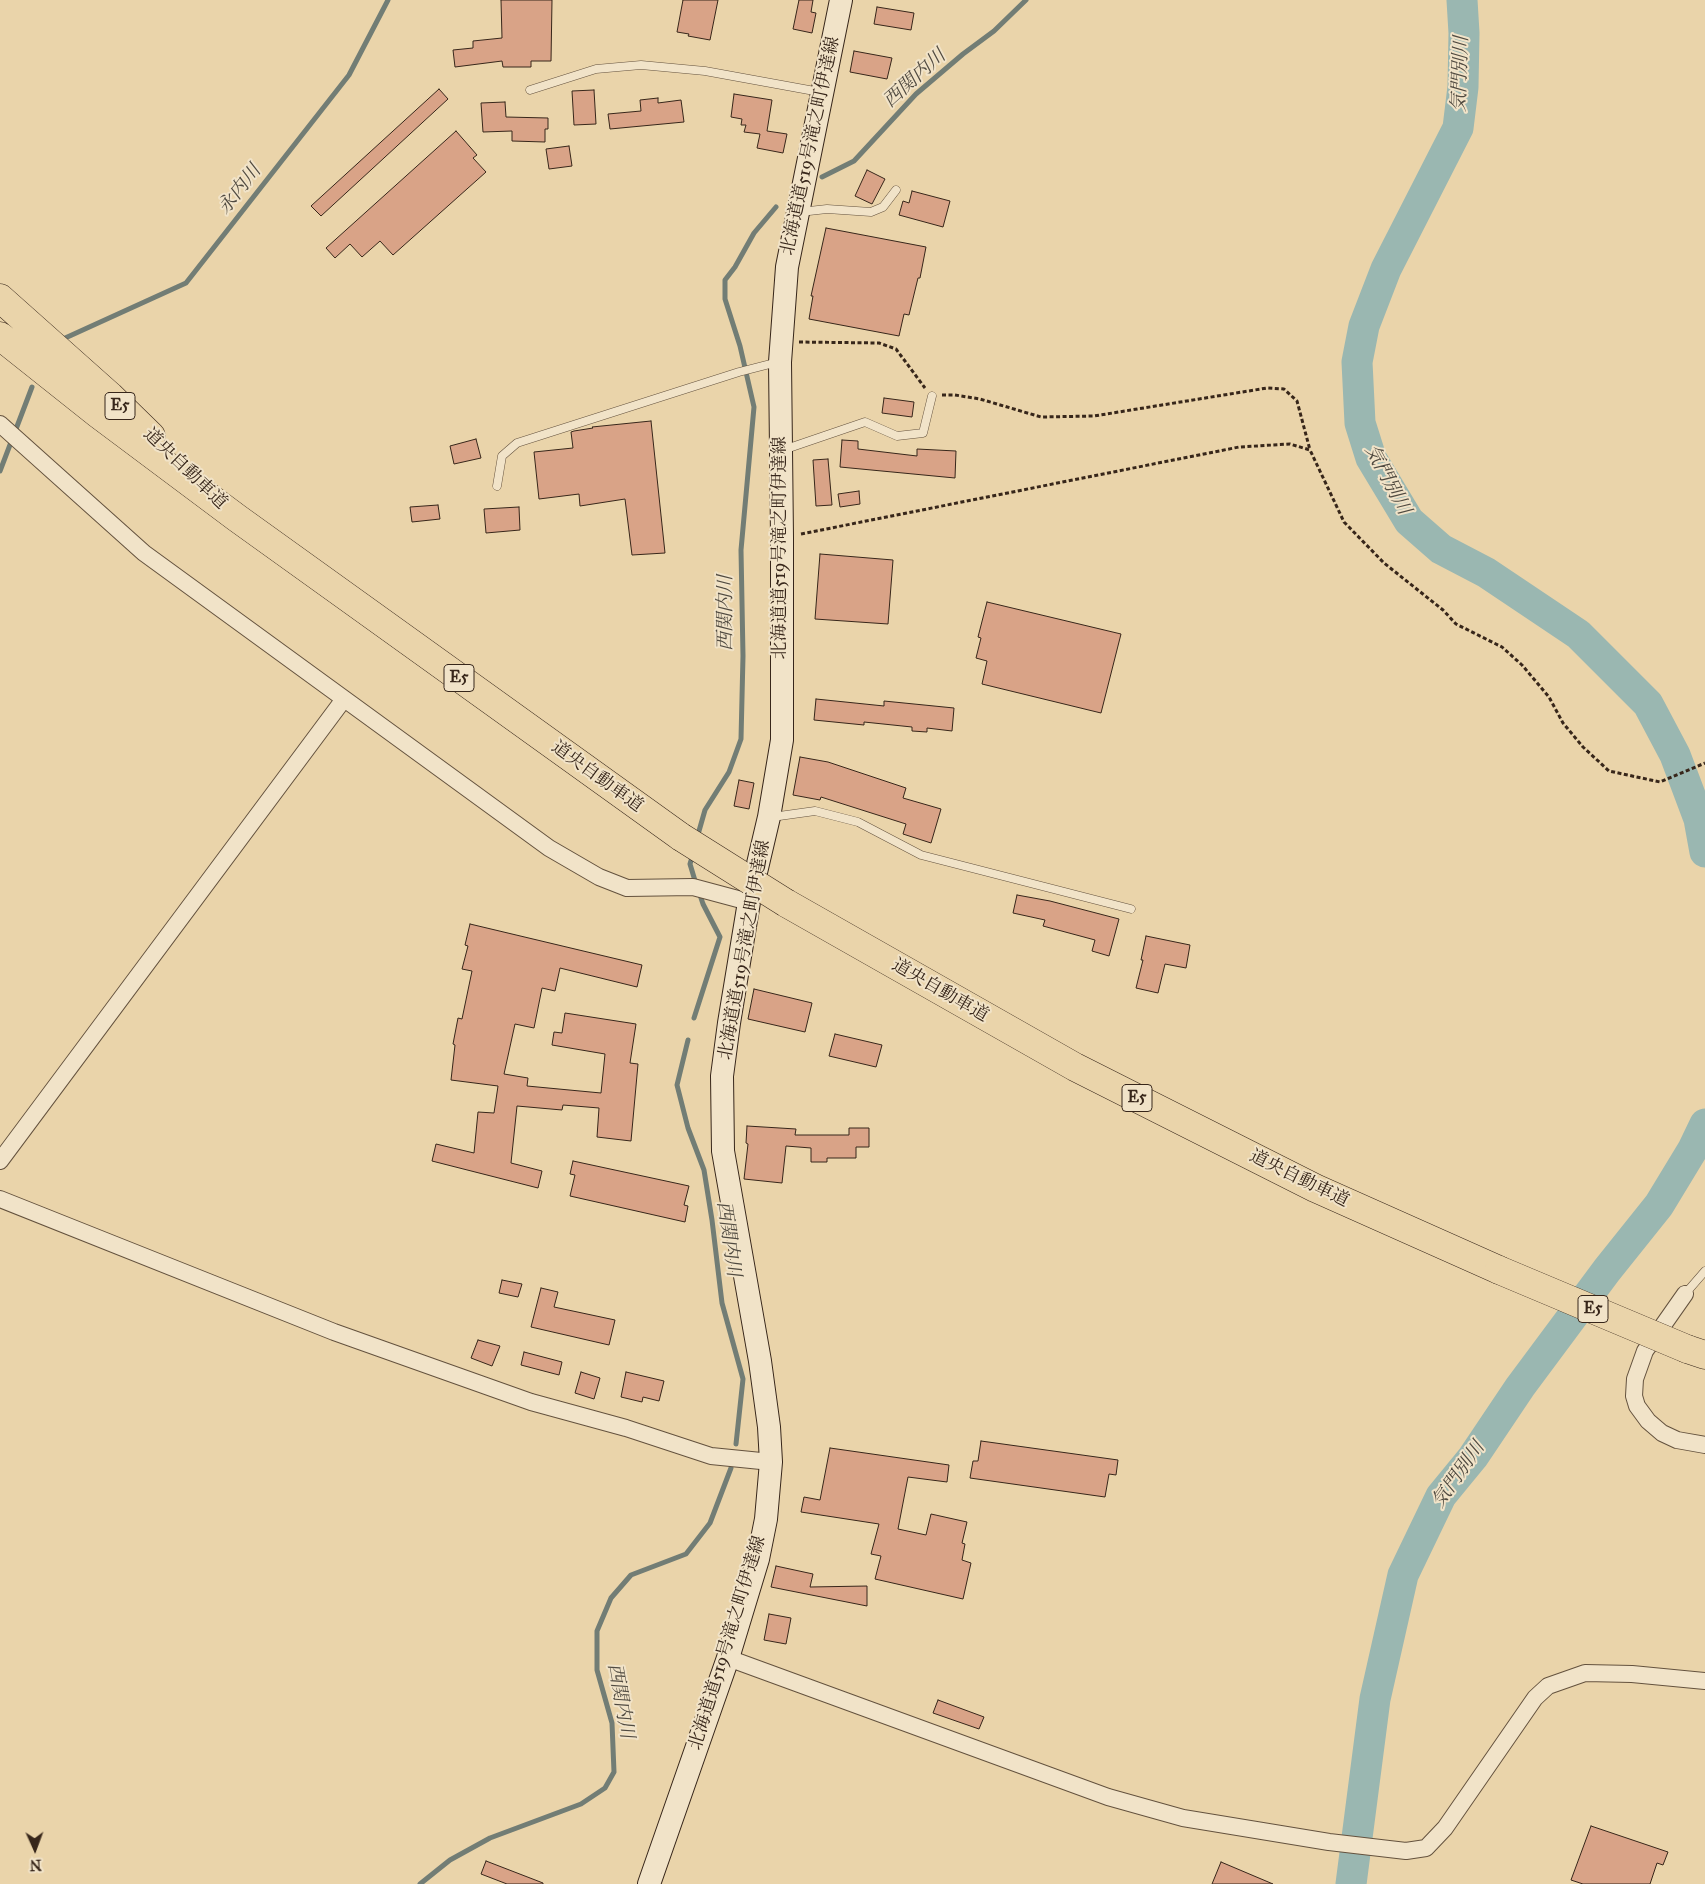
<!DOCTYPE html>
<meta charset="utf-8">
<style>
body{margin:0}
#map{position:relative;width:1705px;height:1884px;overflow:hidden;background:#ead4aa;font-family:"IM FELL Great Primer",serif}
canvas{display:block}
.north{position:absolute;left:10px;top:1824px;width:50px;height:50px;-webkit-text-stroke:4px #f1e3c8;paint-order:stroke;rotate:178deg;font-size:14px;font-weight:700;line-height:20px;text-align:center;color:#37261a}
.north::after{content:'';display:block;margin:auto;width:18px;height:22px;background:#37261a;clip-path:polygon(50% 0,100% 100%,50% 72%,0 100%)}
</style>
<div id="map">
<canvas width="1705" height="1884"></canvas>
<div class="north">N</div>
</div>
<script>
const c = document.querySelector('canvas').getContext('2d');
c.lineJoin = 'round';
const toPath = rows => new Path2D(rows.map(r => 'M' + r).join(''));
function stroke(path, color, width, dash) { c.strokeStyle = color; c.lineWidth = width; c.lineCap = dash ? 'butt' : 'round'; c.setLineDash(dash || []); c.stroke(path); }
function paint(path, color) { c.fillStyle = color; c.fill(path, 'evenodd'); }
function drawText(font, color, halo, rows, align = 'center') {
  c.font = font + ' "IM FELL Great Primer","Noto Serif JP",serif'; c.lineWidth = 4; c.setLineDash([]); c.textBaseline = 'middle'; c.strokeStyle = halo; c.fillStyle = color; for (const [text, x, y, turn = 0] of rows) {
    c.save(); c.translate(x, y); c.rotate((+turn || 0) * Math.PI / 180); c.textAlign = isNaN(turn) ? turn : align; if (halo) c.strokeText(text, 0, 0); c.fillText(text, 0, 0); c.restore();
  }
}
stroke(toPath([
 [822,177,854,161,916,94,963,54,994,31,1026,0],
 [63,339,186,283,349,75,388,0],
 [0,471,32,387],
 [697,838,705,810,729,772,741,739,743,656,741,550,754,407,740,346,725,299,725,280,735,267,754,233,776,207],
 [693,854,690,864,696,884],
 [694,1018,720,937,703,904,699,892],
 [688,1040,677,1085,688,1128,704,1170,712,1220,722,1303,743,1379,736,1444],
 [420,1884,450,1860,490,1838,581,1804,605,1788,614,1772,612,1723,597,1670,597,1631,611,1598,631,1575,686,1554,710,1523,731,1468]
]), '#727d75', 5);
stroke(toPath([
 [1462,0,1464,33,1463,87,1458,128,1386,269,1364,326,1357,362,1360,423,1371,458,1409,521,1441,549,1487,573,1578,634,1648,704,1675,755,1699,819,1705,852],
 [1351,1884,1375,1699,1403,1575,1441,1496,1473,1457,1520,1387,1607,1270,1659,1205,1693,1149,1705,1124]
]), '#9ab7b1', 31);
const building = toPath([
 [501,0,552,0,551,61,531,61,531,67,503,67,502,61,455,67,453,50,473,48,473,41,502,38,501,0],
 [683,0,718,0,710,40,688,36,689,34,677,32,683,0],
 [799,0,813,0,811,12,816,13,812,33,793,29,799,0],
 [877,7,914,13,911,30,874,24,877,7],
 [854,51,892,58,887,79,850,72,854,51],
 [439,89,448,99,321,216,311,206,439,89],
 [594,90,596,124,574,125,572,91,594,90],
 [734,94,772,100,767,131,787,134,783,153,757,148,760,134,744,132,746,125,741,125,742,119,731,117,734,94],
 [658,98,658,103,681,100,684,122,610,129,608,114,641,111,640,100,658,98],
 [505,102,506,117,548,118,548,129,545,129,545,142,512,141,512,131,483,132,481,103,505,102],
 [456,131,477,155,473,158,486,172,393,255,380,241,362,257,350,244,335,258,326,248,456,131],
 [569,146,572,166,549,169,546,149,569,146],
 [867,170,885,179,872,204,855,196,867,170],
 [912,191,950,201,943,227,899,215,903,201,909,203,912,191],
 [826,228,926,247,920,278,918,278,909,315,904,314,899,336,809,319,813,296,811,296,826,228],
 [884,398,914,402,912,417,882,413,884,398],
 [651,421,665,553,632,555,625,499,580,506,579,494,539,499,534,452,573,448,571,432,574,431,593,428,592,427,651,421],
 [476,439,481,458,454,464,450,446,476,439],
 [842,440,858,441,858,449,917,456,917,449,956,451,955,478,840,467,842,440],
 [828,459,832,505,816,506,813,460,828,459],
 [859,491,860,504,840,507,838,494,859,491],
 [438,505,440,519,412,522,410,507,438,505],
 [519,507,520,530,486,533,484,509,519,507],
 [820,554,893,560,888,624,815,619,820,554],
 [987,602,1121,634,1101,713,982,684,987,661,976,658,981,638,978,637,987,602],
 [816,699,884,706,884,701,954,708,952,731,927,728,927,732,912,731,912,727,864,722,864,725,814,720,816,699],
 [800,757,828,762,906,788,903,798,941,809,931,843,903,834,906,824,821,797,820,800,793,795,800,757],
 [739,780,754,783,749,809,734,806,739,780],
 [1017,895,1050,901,1119,919,1109,956,1092,951,1095,940,1043,926,1045,920,1013,913,1017,895],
 [470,924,642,965,637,987,560,968,555,991,542,988,534,1028,515,1024,504,1074,528,1078,527,1086,601,1093,605,1054,552,1045,554,1032,562,1033,565,1013,636,1024,630,1063,638,1064,631,1141,597,1137,599,1108,563,1105,562,1110,517,1106,511,1163,542,1171,538,1188,432,1161,436,1144,474,1153,478,1112,494,1113,498,1086,451,1080,455,1045,453,1044,458,1018,462,1019,472,971,462,969,468,946,465,945,470,924],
 [1146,936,1190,945,1186,968,1165,964,1158,993,1136,988,1143,960,1141,960,1146,936],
 [754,989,812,1003,805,1032,748,1019,754,989],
 [835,1034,882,1045,876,1067,829,1056,835,1034],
 [747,1126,796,1129,795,1135,849,1135,849,1128,869,1128,869,1147,856,1147,856,1158,827,1158,827,1162,811,1162,811,1148,786,1146,782,1183,744,1179,748,1144,746,1143,747,1126],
 [573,1161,689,1186,684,1205,688,1206,685,1222,570,1196,575,1175,570,1174,573,1161],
 [502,1280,522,1284,518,1297,499,1293,502,1280],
 [541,1288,558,1292,554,1307,615,1320,609,1345,531,1327,541,1288],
 [478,1340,500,1346,492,1366,471,1358,478,1340],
 [524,1352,562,1362,559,1375,521,1365,524,1352],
 [581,1372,600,1378,594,1399,575,1393,581,1372],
 [626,1372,664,1381,659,1401,643,1397,642,1402,621,1397,626,1372],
 [981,1441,1118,1460,1116,1475,1109,1474,1105,1497,970,1478,973,1461,978,1461,981,1441],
 [830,1448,949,1465,947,1482,908,1477,898,1529,926,1535,931,1514,967,1522,962,1543,965,1544,962,1560,971,1563,963,1599,875,1579,881,1556,871,1554,879,1524,801,1512,804,1497,820,1500,830,1448],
 [776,1566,813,1574,810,1587,867,1586,867,1606,771,1587,776,1566],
 [769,1614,791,1618,786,1644,764,1640,769,1614],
 [938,1700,984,1717,979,1729,933,1713,938,1700],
 [1591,1826,1668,1852,1663,1865,1657,1863,1650,1884,1583,1884,1571,1880,1591,1826],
 [486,1861,543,1883,543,1884,507,1884,481,1874,486,1861],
 [1221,1862,1273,1884,1212,1884,1221,1862]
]);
paint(building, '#d9a387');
stroke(building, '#37261a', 1);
const lane = toPath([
 [530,90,596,69,641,65,705,71,820,92],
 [800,212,827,209,871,212,883,207,896,190],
 [783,450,865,422,897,436,923,433,932,396],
 [497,486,502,456,517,443,739,372,778,362],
 [772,817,815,811,858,822,921,855,1131,909],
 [1685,1294,1705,1271]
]);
const street = toPath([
 [0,424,144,553,549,848,599,877,627,888,693,887,749,902],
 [0,1161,344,699],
 [0,1199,334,1332,531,1402,626,1428,711,1456,771,1462],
 [1685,1294,1645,1351,1635,1379,1634,1396,1637,1406,1648,1421,1662,1433,1677,1440,1705,1445],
 [728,1658,1108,1797,1183,1818,1329,1842,1406,1851,1426,1848,1445,1828,1535,1698,1548,1686,1585,1673,1632,1674,1705,1681]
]);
const secondary = toPath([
 [649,1884,728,1658,758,1559,766,1519,771,1462,769,1427,760,1361,723,1151,722,1076,729,1023,749,902,769,817,782,740,782,537,780,362,787,267,841,0]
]);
const highway = toPath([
 [0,298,110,396,151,436],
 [0,336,98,414,237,518,681,837],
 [786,903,1075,1067,1315,1188,1499,1270],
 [1687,1349,1705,1355]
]);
stroke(lane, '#64523e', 9);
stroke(street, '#64523e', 18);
stroke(secondary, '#37261a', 24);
stroke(highway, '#37261a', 29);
stroke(toPath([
 [799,342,879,343,896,349,925,388],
 [942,395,955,395,980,399,1041,417,1094,416,1267,388,1284,389,1297,401,1310,450],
 [801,534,1239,447,1290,444,1310,450,1344,522,1384,563,1443,610,1456,624,1502,647,1522,665,1549,697,1563,723,1583,747,1609,771,1660,782,1705,763]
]), '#37261a', 3, [4, 2.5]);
stroke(lane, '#f1e3c8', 8);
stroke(street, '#f1e3c8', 16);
stroke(secondary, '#f1e3c8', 22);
stroke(highway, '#ead4aa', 28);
const highwayBridge = toPath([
 [681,837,786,903],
 [1499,1270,1687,1349]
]);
stroke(highwayBridge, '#37261a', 29, []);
stroke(highwayBridge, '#ead4aa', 28);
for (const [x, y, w] of [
 [120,406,30],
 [459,678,30],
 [1137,1098,30],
 [1593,1309,30]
]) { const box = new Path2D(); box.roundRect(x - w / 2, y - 13.5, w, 27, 4); c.fillStyle = '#f1e3c8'; c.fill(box); stroke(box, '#37261a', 1); }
drawText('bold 16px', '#37261a', null, [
 ["E5",120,406],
 ["E5",459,678],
 ["E5",1137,1098],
 ["E5",1593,1309]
]);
drawText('18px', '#37261a', '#f1e3c8', [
 ["北海道道519号滝之町伊達線",811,146,-78],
 ["道央自動車道",185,469,44],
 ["北海道道519号滝之町伊達線",781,548,-90],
 ["道央自動車道",597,777,36],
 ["北海道道519号滝之町伊達線",745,950,-80],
 ["道央自動車道",940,991,30],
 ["道央自動車道",1299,1179,26],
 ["北海道道519号滝之町伊達線",728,1643,-73]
]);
drawText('italic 19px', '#504a40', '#f1e3c8', [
 ["気門別川",1461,74,-88],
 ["西関内川",915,79,-42],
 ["永内川",240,190,-52],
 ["気門別川",1387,480,62],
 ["西関内川",726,613,-90],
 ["西関内川",728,1239,82],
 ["気門別川",1459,1475,-55],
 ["西関内川",620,1701,80]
]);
</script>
